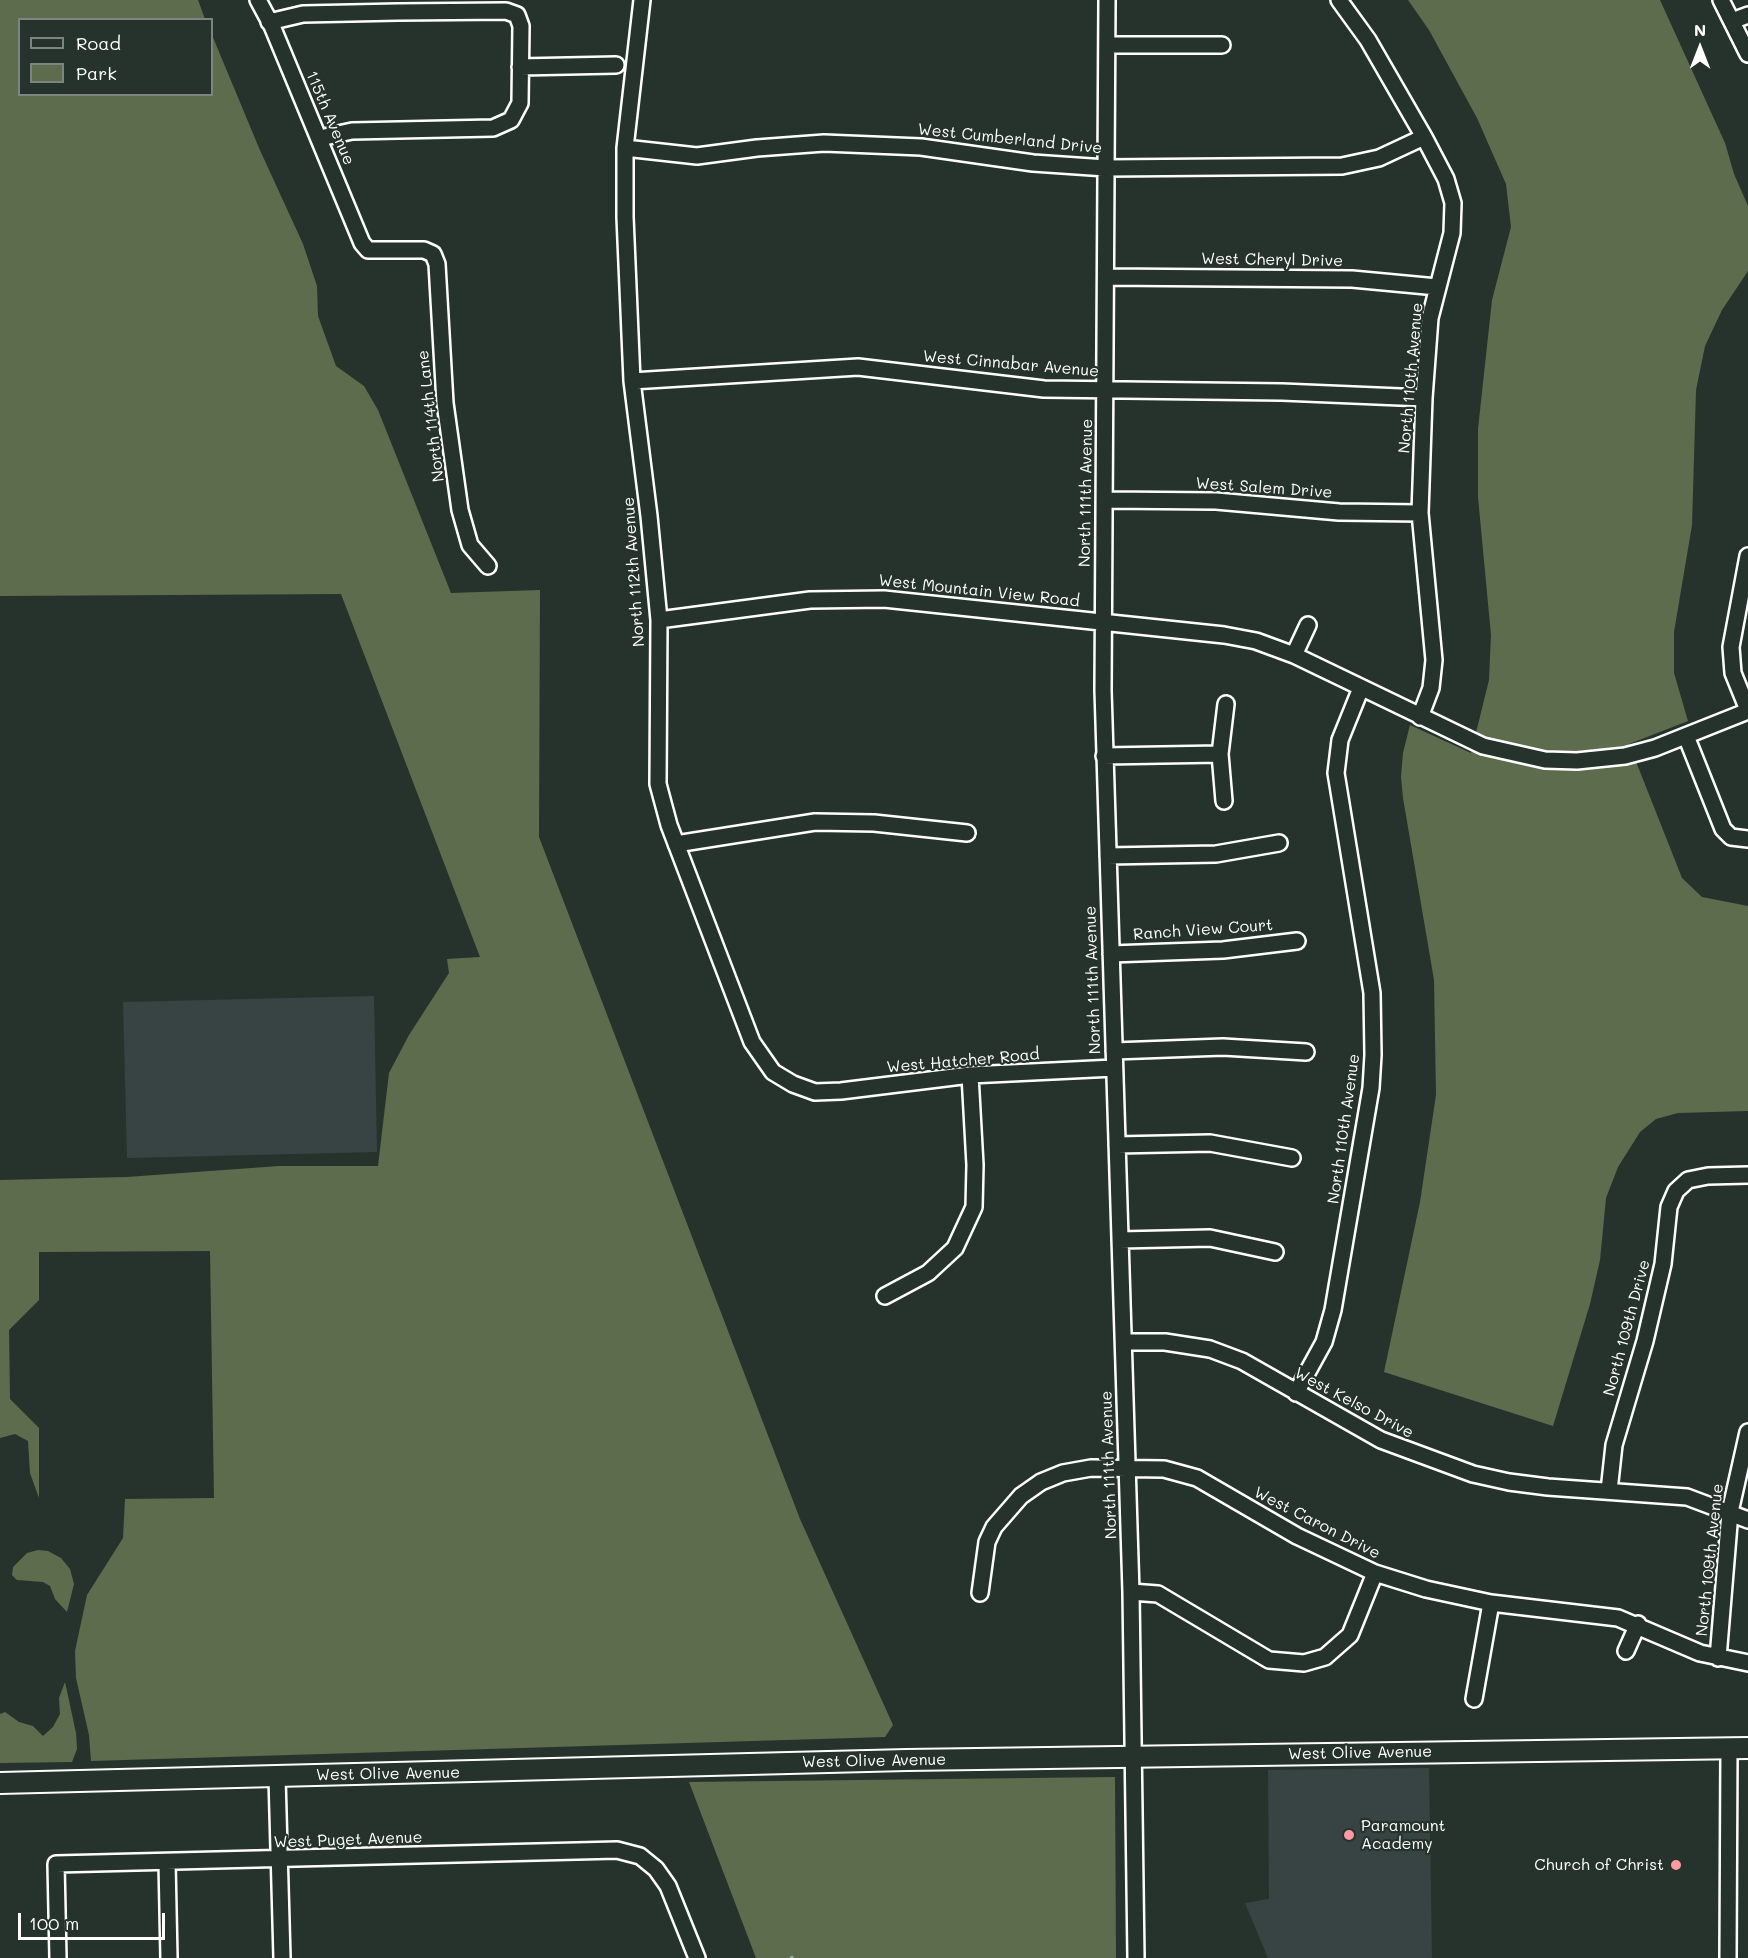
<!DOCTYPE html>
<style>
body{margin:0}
#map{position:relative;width:1748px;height:1958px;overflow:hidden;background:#26332d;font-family:Mali,sans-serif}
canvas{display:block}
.legend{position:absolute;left:18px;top:18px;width:195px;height:78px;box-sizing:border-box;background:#26332d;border:2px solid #7d8581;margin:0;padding:8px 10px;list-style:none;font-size:18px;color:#fff}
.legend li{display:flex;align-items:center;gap:12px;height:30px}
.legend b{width:30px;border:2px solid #7d8581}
.north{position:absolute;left:1670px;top:18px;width:60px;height:60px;-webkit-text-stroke:4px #26332d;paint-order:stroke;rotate:0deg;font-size:16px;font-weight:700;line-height:24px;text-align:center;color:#fff}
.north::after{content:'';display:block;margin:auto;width:21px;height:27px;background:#fff;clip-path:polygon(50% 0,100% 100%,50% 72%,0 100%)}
.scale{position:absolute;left:18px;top:1913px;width:147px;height:27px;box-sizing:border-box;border:3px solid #fff;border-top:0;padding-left:8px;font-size:18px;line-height:21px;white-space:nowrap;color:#fff;-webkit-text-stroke:4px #26332d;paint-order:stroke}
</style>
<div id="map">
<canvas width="1748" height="1958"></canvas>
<ul class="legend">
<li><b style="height:8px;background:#26332d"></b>Road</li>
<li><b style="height:16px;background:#5e6c4e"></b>Park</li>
</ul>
<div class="north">N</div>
<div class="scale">100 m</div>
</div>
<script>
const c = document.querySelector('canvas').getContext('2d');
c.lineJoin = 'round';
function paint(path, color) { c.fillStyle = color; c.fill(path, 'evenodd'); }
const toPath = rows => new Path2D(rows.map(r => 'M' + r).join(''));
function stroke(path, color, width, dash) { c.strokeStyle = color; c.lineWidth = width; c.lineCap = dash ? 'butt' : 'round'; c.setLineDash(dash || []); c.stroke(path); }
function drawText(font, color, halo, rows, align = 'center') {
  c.font = font + ' Mali,sans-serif'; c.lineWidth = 4.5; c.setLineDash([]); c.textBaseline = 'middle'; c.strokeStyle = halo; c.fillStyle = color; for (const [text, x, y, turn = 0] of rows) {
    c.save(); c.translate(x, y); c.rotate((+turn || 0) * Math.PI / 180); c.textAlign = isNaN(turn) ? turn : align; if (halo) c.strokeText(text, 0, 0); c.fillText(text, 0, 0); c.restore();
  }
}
paint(toPath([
 [374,996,377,1152,127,1158,123,1002],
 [1429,1768,1432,1958,1268,1958,1245,1903,1269,1899,1268,1770]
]), '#374443');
paint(toPath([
 [0,0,198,0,205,19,20,20,20,94,212,94,212,35,259,148,303,244,317,286,318,316,336,366,364,386,378,410,451,593,540,590,539,837,800,1519,893,1725,885,1737,91,1761,89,1735,76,1678,75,1651,87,1595,123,1538,125,1499,214,1498,210,1251,39,1252,39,1300,9,1330,10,1399,39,1428,39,1498,30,1473,28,1441,15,1434,0,1438,0,1180,127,1177,279,1166,378,1166,389,1073,409,1035,449,973,447,959,480,957,341,594,0,596],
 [1408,0,1660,0,1725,143,1734,174,1748,206,1748,271,1722,310,1705,346,1696,390,1692,525,1674,632,1674,673,1688,721,1629,744,1682,878,1702,897,1748,906,1748,1111,1678,1113,1656,1119,1640,1132,1618,1167,1606,1198,1600,1260,1590,1304,1553,1426,1384,1372,1420,1202,1436,1095,1434,980,1403,798,1401,777,1403,753,1410,725,1471,753,1489,680,1491,635,1478,497,1478,429,1492,300,1511,227,1506,184,1477,118,1429,30],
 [38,1550,48,1551,61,1558,70,1569,74,1584,67,1612,55,1599,50,1586,43,1582,17,1580,12,1575,13,1567,27,1553],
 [65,1682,76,1733,77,1749,72,1762,0,1763,0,1714,5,1712,19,1722,33,1726,43,1736,53,1727,60,1714,59,1698],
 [1115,1777,1116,1958,756,1958,689,1782]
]), '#5e6c4e');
stroke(toPath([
 [791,1958,792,1957]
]), '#91a7a7', 3);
const minor = toPath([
 [258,0,272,26,362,243,368,250,424,250,433,254,437,264,445,403,460,510,470,545,488,566],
 [642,0,625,148,625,217,632,381,649,516,659,620,658,784,669,825,752,1042,773,1072,793,1084,815,1092,841,1091,970,1075,1114,1068],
 [1107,0,1103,690,1131,1592,1136,1958],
 [1339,0,1368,40,1424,137,1446,179,1453,203,1452,233,1430,318,1424,398,1420,513,1434,660,1431,688,1420,717],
 [1721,0,1748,54],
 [1732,21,1748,15],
 [269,22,303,14,398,12,506,11,517,15,521,26,520,103,511,120,493,128,352,131,320,138],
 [1107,45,1222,45],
 [520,67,616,65],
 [625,148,697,156,757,148,824,143,921,147,1033,163,1106,168,1342,166,1379,158,1424,137],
 [1106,277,1352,279,1437,287],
 [632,381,858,367,1044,389,1282,392,1424,398],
 [1105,500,1216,501,1339,512,1420,513],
 [1748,556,1731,647,1733,673,1748,710],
 [659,620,810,600,884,599,1224,635,1256,641,1294,655,1483,746,1545,760,1577,761,1625,756,1655,748,1748,711],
 [1294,655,1308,625],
 [1686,736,1723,829,1731,837,1748,839],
 [1104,756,1220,754],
 [1224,801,1220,754,1226,704],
 [676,844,815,822,874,823,967,833],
 [1108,856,1216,854,1279,843],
 [1111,954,1223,950,1297,941],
 [1114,1051,1223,1047,1306,1052],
 [1117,1145,1210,1143,1292,1158],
 [1120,1240,1210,1238,1275,1252],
 [885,1296,928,1273,955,1248,974,1207,975,1165,970,1075],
 [1124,1342,1165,1342,1210,1349,1242,1361,1381,1440,1473,1474,1509,1482,1548,1487,1687,1497,1748,1520],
 [1296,1393,1324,1342,1333,1310,1371,1088,1373,1055,1372,993,1336,773,1340,740,1361,688],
 [1609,1491,1614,1445,1645,1341,1663,1264,1669,1207,1676,1191,1688,1180,1708,1176,1748,1175],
 [1131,1592,1158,1594,1269,1660,1304,1663,1325,1657,1350,1635,1375,1573],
 [980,1593,987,1542,994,1527,1021,1496,1041,1482,1063,1473,1091,1468,1164,1469,1197,1478,1297,1536,1375,1573,1426,1589,1491,1603,1618,1618,1700,1653,1748,1663],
 [1626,1651,1638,1624],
 [1718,1658,1730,1512,1748,1432],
 [1474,1699,1491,1603],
 [277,1777,282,1958],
 [167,1862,169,1958],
 [58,1958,56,1864,617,1850,640,1856,656,1869,668,1886,697,1958],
 [1728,1958,1729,1748]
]);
const major = toPath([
 [0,1783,907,1760,1748,1748]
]);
stroke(minor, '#fff', 20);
stroke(major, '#fff', 24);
stroke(minor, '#26332d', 15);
stroke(major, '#26332d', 20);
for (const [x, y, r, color] of [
 [1349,1835,6,"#ff9aa2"],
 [1676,1865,6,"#ff9aa2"]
]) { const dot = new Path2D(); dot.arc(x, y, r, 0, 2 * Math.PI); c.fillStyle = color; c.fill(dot); stroke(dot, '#26332d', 2); }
drawText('16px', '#fff', '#26332d', [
 ["115th Avenue",330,118,67],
 ["West Cumberland Drive",1010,139,6],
 ["West Cheryl Drive",1272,260,1],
 ["West Cinnabar Avenue",1011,364,5],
 ["North 110th Avenue",1411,378,-85],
 ["North 114th Lane",431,416,-97],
 ["West Salem Drive",1264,488,4],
 ["North 111th Avenue",1086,493,-89],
 ["North 112th Avenue",634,572,-94],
 ["West Mountain View Road",979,591,6],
 ["Ranch View Court",1203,930,-4],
 ["North 111th Avenue",1093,980,-92],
 ["West Hatcher Road",963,1061,-5],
 ["North 110th Avenue",1344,1129,-82],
 ["North 109th Drive",1627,1328,-75],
 ["West Kelso Drive",1354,1403,28],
 ["North 111th Avenue",1109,1465,-92],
 ["West Caron Drive",1317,1523,27],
 ["North 109th Avenue",1710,1560,-84],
 ["West Olive Avenue",1360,1753,-1],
 ["West Olive Avenue",874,1761,-1],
 ["West Olive Avenue",388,1774,-1],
 ["West Puget Avenue",348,1840,-2]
]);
drawText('16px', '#fff', '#26332d', [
 ["Paramount",1361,1826],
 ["Academy",1361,1844],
 ["Church of Christ",1664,1865,"right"]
], 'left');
</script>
